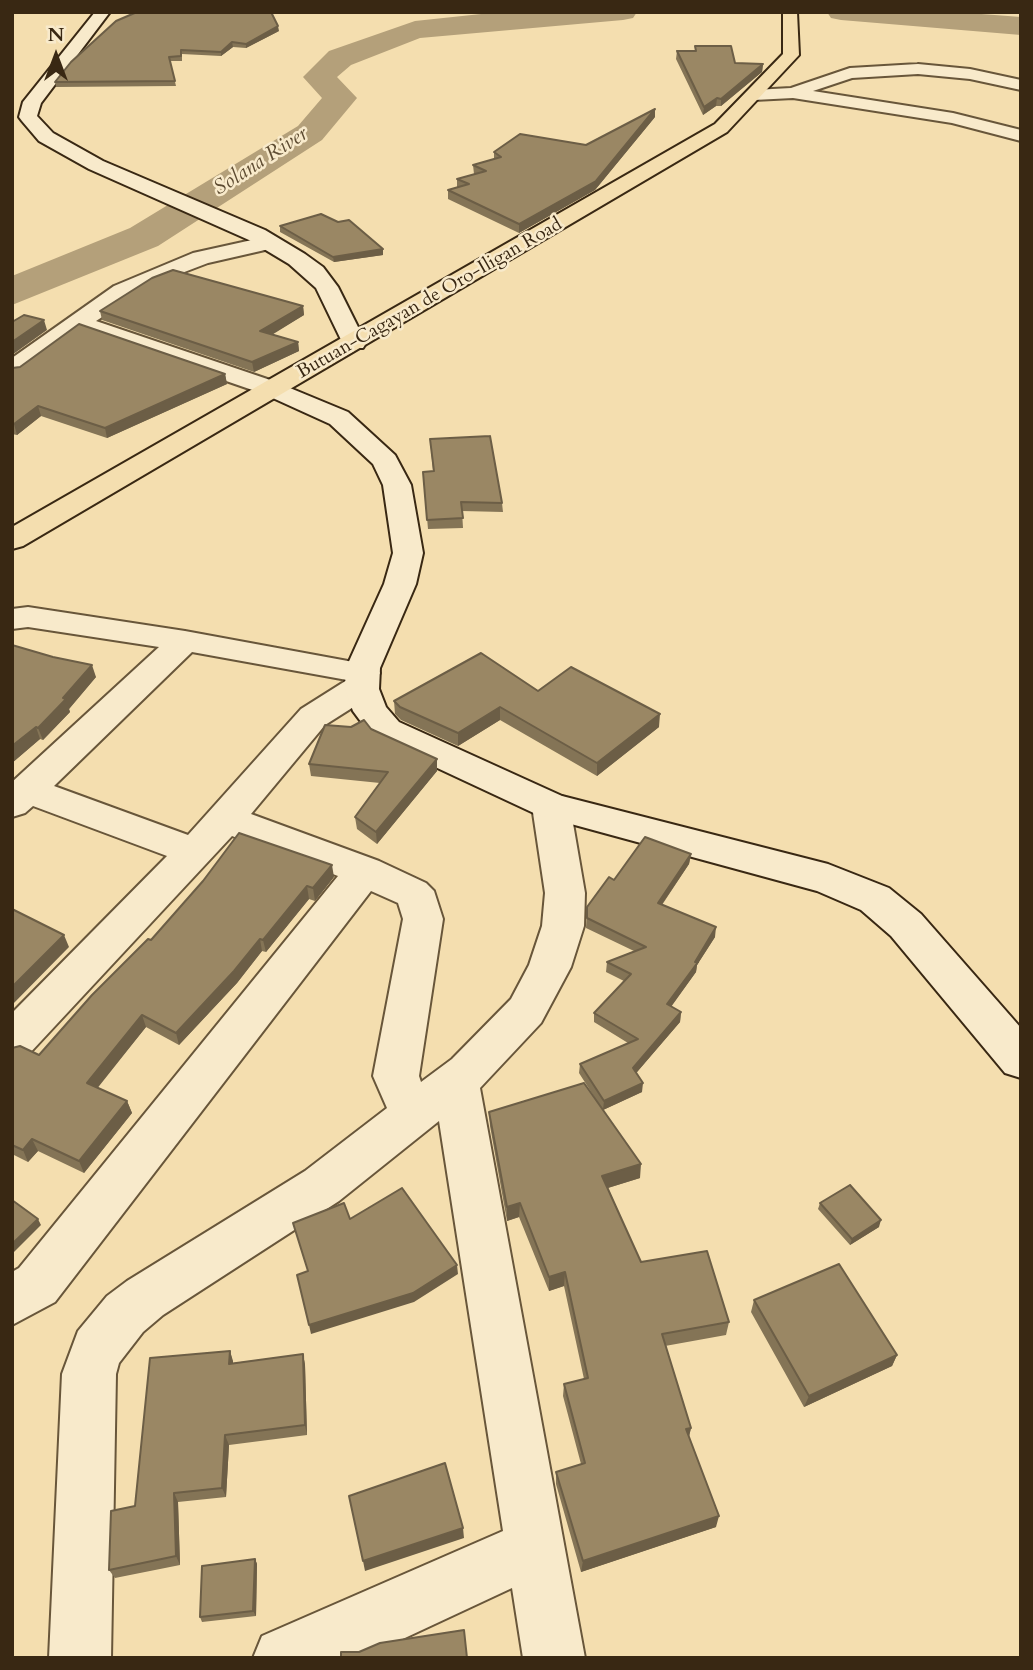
<!DOCTYPE html>
<style>
body{margin:0}
#map{position:relative;width:1033px;height:1670px;overflow:hidden;background:#f4deaf;font-family:Cardo,serif}
canvas{display:block}
.frame{position:absolute;inset:0;border:14px solid #392813;pointer-events:none}
.north{position:absolute;left:21px;top:21px;width:70px;height:70px;-webkit-text-stroke:5px #f8eacb;paint-order:stroke;rotate:0deg;font-size:19px;font-weight:700;line-height:28px;text-align:center;color:#392813}
.north::after{content:'';display:block;margin:auto;width:24px;height:32px;background:#392813;clip-path:polygon(50% 0,100% 100%,50% 72%,0 100%)}
</style>
<div id="map">
<canvas width="1033" height="1670"></canvas>
<div class="frame"></div>
<div class="north">N</div>
</div>
<script>
const c = document.querySelector('canvas').getContext('2d');
c.lineJoin = 'round';
const toPath = rows => new Path2D(rows.map(r => 'M' + r).join(''));
function paint(path, color) { c.fillStyle = color; c.fill(path, 'evenodd'); }
function stroke(path, color, width, dash) { c.strokeStyle = color; c.lineWidth = width; c.lineCap = dash ? 'butt' : 'round'; c.setLineDash(dash || []); c.stroke(path); }
function drawText(font, color, halo, rows, align = 'center') {
  c.font = font + ' Cardo,serif'; c.lineWidth = 5; c.setLineDash([]); c.textBaseline = 'middle'; c.strokeStyle = halo; c.fillStyle = color; for (const [text, x, y, turn = 0] of rows) {
    c.save(); c.translate(x, y); c.rotate((+turn || 0) * Math.PI / 180); c.textAlign = isNaN(turn) ? turn : align; if (halo) c.strokeText(text, 0, 0); c.fillText(text, 0, 0); c.restore();
  }
}
paint(toPath([
 [500,12,637,12,633,18,623,20,420,38,351,65,337,77,357,98,322,140,158,246,12,305,12,276,130,228,298,126,322,98,303,77,329,51,415,21,500,12],
 [827,12,955,12,1021,17,1021,35,841,20,831,18,827,12]
]), '#b4a07a');
const street = toPath([
 [918,64,970,69,1021,80,1021,90,970,79,918,74,852,78,813,91,953,113,1021,130,1021,141,952,123,793,98,754,100,745,95,754,90,791,88,850,68,918,64],
 [270,236,281,242,278,247,208,263,153,284,96,321,282,384,286,389,282,394,264,394,81,331,21,375,12,377,12,358,114,286,193,253,270,236],
 [28,607,185,631,375,666,380,673,375,680,379,686,374,694,325,725,251,814,379,861,426,883,434,891,443,919,419,1076,421,1082,452,1059,511,999,529,965,542,926,545,893,532,806,538,797,551,793,564,797,570,806,585,893,584,926,571,967,541,1023,480,1088,585,1658,523,1658,512,1588,362,1658,253,1658,262,1636,503,1531,439,1121,339,1201,163,1315,143,1332,119,1363,116,1374,111,1658,49,1658,62,1374,78,1331,107,1296,127,1281,305,1171,387,1108,373,1076,403,919,398,903,371,891,55,1302,12,1325,12,1272,19,1268,338,876,232,836,28,1055,12,1060,12,1013,167,856,33,806,25,813,12,817,12,782,159,647,28,627,12,629,12,609,28,607],
 [192,652,347,680,301,709,188,835,54,786,192,652]
]);
const secondary = toPath([
 [95,12,110,12,41,103,37,116,53,133,103,161,265,230,305,254,323,267,338,287,366,343,363,348,345,348,316,288,289,264,249,240,89,169,39,141,22,121,19,117,23,102,95,12],
 [273,381,348,412,395,455,411,485,423,553,416,584,380,668,379,689,386,707,399,722,562,796,828,864,889,888,921,914,1021,1028,1021,1078,1005,1073,891,936,861,910,817,891,538,815,373,738,353,711,345,689,346,668,384,584,393,553,383,485,373,464,330,424,264,394,260,389,264,384,273,381]
]);
const highway = toPath([
 [783,12,797,12,799,55,727,132,23,546,12,549,12,527,715,124,783,54,783,12]
]);
stroke(street, '#68563a', 4);
stroke(secondary, '#392813', 4);
stroke(highway, '#392813', 4);
paint(street, '#f8eacb');
paint(secondary, '#f8eacb');
paint(highway, '#f4deaf');
paint(toPath([
 [279,31,246,48,233,47,221,56,182,54,182,61,170,61,176,86,56,87,55,82,71,62],
 [695,46,735,63,763,64,762,72,721,106,716,106,703,115,676,59,677,51,695,51],
 [655,117,595,190,519,233,448,199,448,190,457,187,457,179,474,174,473,165,494,159,494,152,586,145],
 [338,222,383,249,383,255,334,262,280,232,280,226],
 [303,306,304,315,272,334,298,342,299,351,254,372,102,320,100,311],
 [12,368,225,374,227,384,107,438,41,416,17,435,12,434],
 [430,439,502,503,503,512,462,511,463,528,428,529,423,472,433,471],
 [12,645,96,677,69,709,70,712,43,740,40,739,12,763],
 [538,691,659,727,597,776,500,720,458,746,401,720,395,714,394,701],
 [371,729,437,771,377,844,357,829,355,817,380,783,311,776,309,764],
 [691,854,689,864,662,905,715,937,697,965,696,972,671,1006,681,1012,680,1022,636,1073,642,1092,603,1110,640,1178,608,1188,641,1262,729,1322,726,1335,665,1346,691,1428,689,1437,716,1527,581,1572,556,1484,556,1472,581,1464,563,1396,564,1384,584,1379,564,1286,549,1291,519,1217,507,1221,490,1126,489,1112,602,1109,579,1073,580,1064,628,1043,594,1022,594,1013,624,981,606,972,607,962,634,951,586,928,587,907,614,880],
 [334,877,315,901,309,899,266,952,262,951,237,983,179,1045,146,1027,97,1087,127,1101,132,1113,84,1173,38,1151,28,1162,12,1154,12,1048,39,1055,151,940],
 [820,1203,879,1227,850,1245,818,1209],
 [754,1300,897,1355,892,1366,804,1407,751,1312],
 [230,1351,233,1363,303,1354,305,1365,307,1435,229,1445,226,1497,178,1502,180,1565,115,1578,109,1570,135,1506],
 [255,1559,257,1564,256,1616,202,1622,200,1617]
]), '#847456');
paint(toPath([
 [278,26,279,31,246,48,246,44],
 [232,42,233,47,221,56,221,52],
 [763,64,762,72,721,106,721,99],
 [717,98,716,106,703,115,704,107],
 [655,109,655,117,595,190,519,233,519,224],
 [383,249,383,255,334,262,333,257],
 [303,306,304,315,262,341,260,331],
 [44,320,47,330,12,355,12,342],
 [298,342,299,351,254,372,252,362],
 [225,374,227,384,107,438,105,428],
 [38,406,41,416,17,435,14,424],
 [92,665,96,677,69,709,70,712,43,740,38,728],
 [500,707,500,720,458,746,458,733],
 [660,714,659,727,597,776,597,763],
 [36,727,40,739,12,763,12,746],
 [437,759,437,771,377,844,376,832],
 [691,854,689,864,656,913,658,903],
 [332,865,334,877,315,901,313,888],
 [307,886,309,899,266,952,263,940],
 [716,927,715,937,697,965,696,972,666,1014,667,1004],
 [64,935,69,947,12,1005,12,987],
 [260,939,262,951,237,983,179,1045,176,1033],
 [681,1012,680,1022,632,1078,633,1068],
 [142,1015,146,1027,92,1095,87,1083],
 [643,1083,642,1092,603,1110,604,1101],
 [127,1101,132,1113,84,1173,79,1161],
 [32,1139,38,1151,28,1162,23,1150],
 [641,1164,640,1178,601,1190,602,1176],
 [520,1203,519,1217,507,1221,507,1207],
 [38,1219,41,1225,12,1254,12,1244],
 [881,1220,879,1227,850,1245,852,1239],
 [457,1265,458,1274,414,1302,311,1334,309,1325],
 [565,1272,564,1286,549,1291,549,1277],
 [230,1351,233,1361,233,1374,229,1364],
 [303,1354,305,1365,307,1435,305,1425],
 [897,1355,892,1366,804,1407,809,1396],
 [691,1428,688,1440,686,1429],
 [225,1435,229,1445,226,1497,222,1488],
 [174,1493,178,1502,180,1565,176,1556],
 [719,1516,716,1527,581,1572,583,1561],
 [463,1528,464,1538,365,1571,363,1561],
 [255,1559,257,1564,256,1616,253,1611]
]), '#6c5e46');
const building = toPath([
 [137,12,271,12,278,26,246,44,232,42,221,52,181,50,181,56,169,57,175,81,55,82,71,62,116,21,137,12],
 [695,46,731,46,735,63,763,64,721,99,717,98,704,107,677,51,696,51,695,46],
 [655,109,596,181,519,224,448,190,469,184,457,179,486,171,473,165,501,157,494,152,520,134,586,145,655,109],
 [321,214,338,222,349,220,383,249,333,257,280,226,321,214],
 [173,270,303,306,260,331,298,342,252,362,100,311,152,278,173,270],
 [24,315,44,320,12,342,12,322,24,315],
 [79,324,225,374,105,428,38,406,14,424,12,424,12,368,20,367,79,324],
 [490,436,502,503,461,502,463,518,427,520,423,472,434,471,430,439,490,436],
 [12,645,53,657,92,665,63,698,66,699,38,728,36,727,12,746,12,645],
 [481,653,538,691,571,667,660,714,597,763,500,707,458,733,400,707,394,701,481,653],
 [364,720,371,729,437,759,376,832,355,817,388,772,309,764,325,725,351,727,364,720],
 [239,833,332,865,313,888,307,886,263,940,260,939,234,971,176,1033,142,1015,87,1083,127,1101,79,1161,32,1139,23,1150,12,1145,12,1048,20,1046,39,1055,92,995,148,939,151,940,203,881,239,833],
 [645,837,691,854,658,903,716,927,695,962,698,962,667,1004,681,1012,633,1068,643,1083,604,1101,580,1064,638,1039,594,1013,631,974,607,962,646,947,587,918,587,907,609,877,614,880,645,837],
 [12,909,64,935,12,987,12,909],
 [584,1083,641,1164,602,1176,641,1262,707,1251,729,1322,662,1334,691,1428,686,1429,719,1516,583,1561,556,1472,585,1463,564,1384,588,1378,565,1272,549,1277,520,1203,507,1207,489,1112,584,1083],
 [850,1185,881,1220,852,1239,820,1203,850,1185],
 [402,1188,457,1265,413,1293,309,1325,297,1275,308,1271,293,1223,344,1203,350,1219,402,1188],
 [12,1200,38,1219,12,1244,12,1200],
 [839,1264,897,1355,809,1396,754,1300,839,1264],
 [230,1351,229,1364,303,1354,305,1425,225,1435,222,1488,174,1493,176,1556,109,1570,111,1511,135,1506,150,1358,230,1351],
 [445,1463,463,1528,363,1561,349,1496,445,1463],
 [255,1559,253,1611,200,1617,202,1566,255,1559],
 [464,1630,467,1658,341,1658,341,1652,359,1652,380,1643,464,1630]
]);
paint(building, '#9a8764');
stroke(building, '#6c5e46', 2);
drawText('19px', '#392813', '#f8eacb', [
 ["Butuan-Cagayan de Oro-Iligan Road",430,299,-30]
]);
drawText('italic 21px', '#5e4c32', '#f8eacb', [
 ["Solana River",261,162,-33]
]);
</script>
